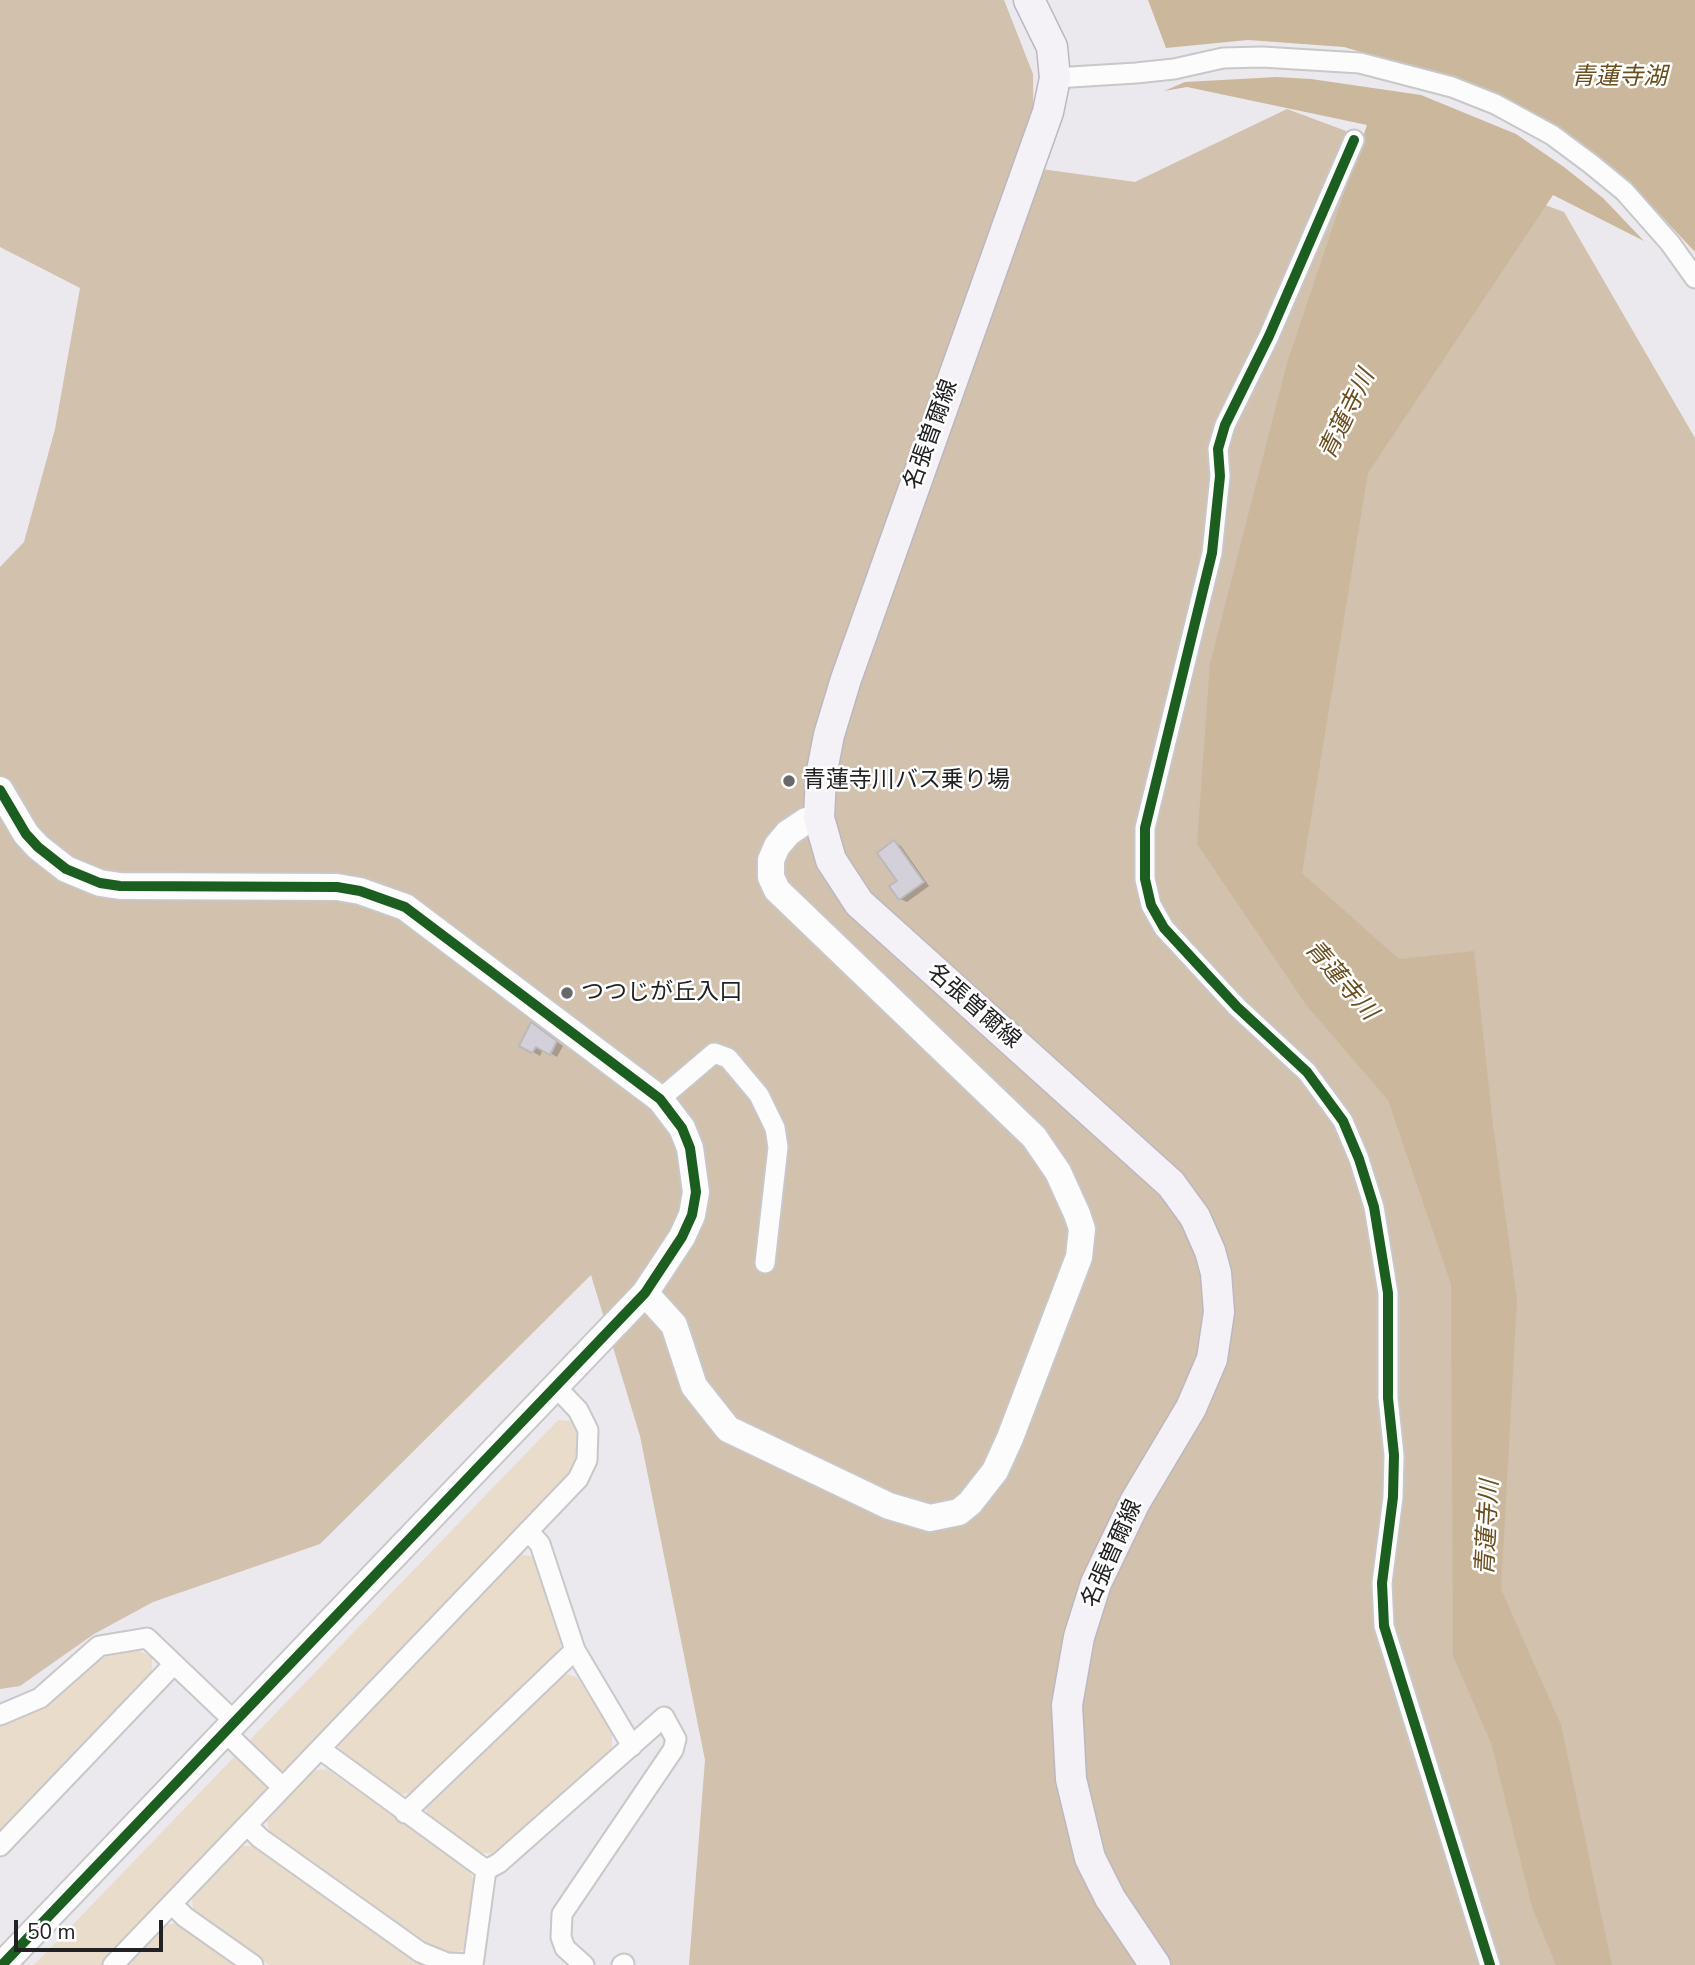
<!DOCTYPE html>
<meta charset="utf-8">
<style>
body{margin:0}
#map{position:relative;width:1695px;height:1965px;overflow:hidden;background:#ebe9ed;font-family:"Nunito Sans",sans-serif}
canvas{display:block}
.scale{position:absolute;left:14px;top:1920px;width:149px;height:32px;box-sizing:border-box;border:4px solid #222123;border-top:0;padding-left:9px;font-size:21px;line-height:24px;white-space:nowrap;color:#222123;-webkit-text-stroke:5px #fff;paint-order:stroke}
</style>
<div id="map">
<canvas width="1695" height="1965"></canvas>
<div class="scale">50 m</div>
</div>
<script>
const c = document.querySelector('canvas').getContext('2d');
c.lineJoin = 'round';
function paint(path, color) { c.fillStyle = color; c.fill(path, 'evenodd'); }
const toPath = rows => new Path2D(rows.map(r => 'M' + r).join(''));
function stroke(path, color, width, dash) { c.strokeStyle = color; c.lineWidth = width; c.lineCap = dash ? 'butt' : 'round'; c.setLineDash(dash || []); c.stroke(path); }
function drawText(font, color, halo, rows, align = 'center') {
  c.font = font + ' "Nunito Sans","Noto Sans JP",sans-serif'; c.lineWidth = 5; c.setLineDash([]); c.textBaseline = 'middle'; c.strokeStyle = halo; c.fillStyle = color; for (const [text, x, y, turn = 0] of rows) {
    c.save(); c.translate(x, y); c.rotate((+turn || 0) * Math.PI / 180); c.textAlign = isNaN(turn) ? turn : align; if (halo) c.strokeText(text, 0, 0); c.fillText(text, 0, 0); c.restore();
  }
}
paint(toPath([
 [558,1420,570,1421,576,1429,577,1451,573,1471,281,1776,247,1743],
 [519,1554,534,1557,562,1639,559,1654,411,1793,396,1794,340,1755,338,1741],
 [133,1648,152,1657,152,1674,0,1831,0,1724,44,1707,96,1660],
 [564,1674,577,1677,612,1733,612,1749,495,1854,482,1853,428,1818,425,1803],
 [237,1754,271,1788,102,1965,34,1965],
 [327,1769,469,1870,474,1881,468,1947,455,1954,427,1947,270,1834,266,1818,311,1771],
 [238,1846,253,1846,425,1965,269,1965,193,1910,192,1897],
 [176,1923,236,1965,123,1965,162,1926]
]), '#e9dcca');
paint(toPath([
 [0,0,1004,0,1033,74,1034,168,1135,182,1287,109,1564,212,1695,438,1695,1965,689,1965,705,1760,640,1436,591,1275,320,1544,153,1602,94,1634,20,1686,0,1689,0,567,24,542,55,429,80,288,0,247]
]), '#d1c1ad');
paint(toPath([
 [1148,0,1695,0,1695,252,1636,189,1564,132,1452,79,1344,47,1248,40,1166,48],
 [1277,77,1311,79,1421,95,1516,134,1564,167,1603,198,1644,241,1553,195,1368,473,1302,873,1399,959,1474,951,1493,1125,1517,1300,1501,1589,1561,1725,1612,1965,1556,1965,1532,1907,1491,1743,1453,1656,1451,1284,1388,1100,1307,1006,1197,844,1210,664,1287,363,1367,125,1187,87,1164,91,1185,82]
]), '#cbb89c');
paint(toPath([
 [894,842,901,846,929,886,907,902,900,899],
 [538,1028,563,1046,557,1057,543,1049,540,1056,521,1045]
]), '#0003');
const building = toPath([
 [894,840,924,882,899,900,889,886,897,881,877,853,894,840],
 [531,1022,557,1041,550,1055,536,1047,532,1053,519,1046,531,1022]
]);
paint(building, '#d4d0da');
stroke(building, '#bbb9bc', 2);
const street = toPath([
 [1055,78,1136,73,1174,69,1223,58,1262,57,1360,63,1452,87,1495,104,1552,135,1591,164,1624,191,1670,243,1695,278],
 [1354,140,1269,336,1225,425,1218,449,1220,476,1212,553,1145,828,1145,879,1151,905,1164,928,1237,1007,1307,1072,1343,1121,1359,1159,1374,1207,1388,1293,1388,1398,1394,1455,1393,1497,1382,1583,1384,1626,1490,1965],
 [660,1099,714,1053,728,1058,759,1095,775,1128,778,1147,765,1263],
 [528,1531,540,1544,575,1650,632,1746],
 [0,1715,40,1698,99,1646,147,1638,234,1721],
 [224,1731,276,1781],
 [320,1749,486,1870],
 [405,1813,575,1650],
 [247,1825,260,1838,420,1952,447,1963,472,1964],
 [0,1846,174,1664],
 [172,1904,185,1917,253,1965],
 [113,1965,578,1479,587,1460,588,1430,578,1410,555,1386],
 [473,1965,486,1870,499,1863,664,1717,676,1739,673,1750,562,1914,561,1937,565,1948,584,1965],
 [622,1965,624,1964]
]);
const secondary = toPath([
 [0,790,26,834,38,847,66,869,100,883,120,886,337,887,360,891,405,907,660,1099,682,1128,690,1148,696,1192,692,1215,682,1237,645,1293,2,1965],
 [645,1293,674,1325,694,1386,728,1429,889,1506,930,1518,959,1512,970,1503,995,1471,1010,1438,1079,1257,1082,1229,1077,1214,1058,1172,1034,1137,777,890,771,877,771,860,777,846,788,833,806,821,819,818]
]);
const primary = toPath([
 [1029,0,1052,47,1055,78,1048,112,846,679,829,735,821,776,819,818,831,860,859,903,1171,1184,1195,1217,1210,1251,1216,1273,1219,1312,1212,1359,1191,1408,1135,1502,1096,1583,1079,1637,1067,1705,1071,1779,1090,1858,1110,1898,1155,1965]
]);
stroke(street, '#c8c7c9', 23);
stroke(secondary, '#c8c7c9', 30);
stroke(primary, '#bcb8c2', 33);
stroke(street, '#fcfcfc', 19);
stroke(secondary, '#fcfcfc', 26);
stroke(primary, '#f4f2f6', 30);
stroke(toPath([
 [1354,140,1269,336,1225,425,1218,449,1220,476,1212,553,1145,828,1145,879,1151,905,1164,928,1237,1007,1307,1072,1343,1121,1359,1159,1374,1207,1388,1293,1388,1398,1394,1455,1393,1497,1382,1583,1384,1626,1490,1965],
 [0,790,26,834,38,847,66,869,100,883,120,886,337,887,360,891,405,907,660,1099,682,1128,690,1148,696,1192,692,1215,682,1237,645,1293,2,1965]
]), '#1b5e20', 10);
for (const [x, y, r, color] of [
 [789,781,7,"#68676a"],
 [567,993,7,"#68676a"]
]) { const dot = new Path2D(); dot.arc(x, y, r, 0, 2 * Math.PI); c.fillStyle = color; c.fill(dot); stroke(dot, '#fff', 2.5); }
drawText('23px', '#222123', '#fff', [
 ["名張曽爾線",932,435,-70],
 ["名張曽爾線",973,1007,41],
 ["名張曽爾線",1113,1554,-66]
]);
drawText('23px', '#222123', '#fff', [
 ["青蓮寺川バス乗り場",803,781],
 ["つつじが丘入口",581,993]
], 'left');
drawText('italic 24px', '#6a4e1d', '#fff', [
 ["青蓮寺湖",1619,78],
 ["青蓮寺川",1348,415,-64],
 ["青蓮寺川",1340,981,49],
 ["青蓮寺川",1489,1528,-87]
]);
</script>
